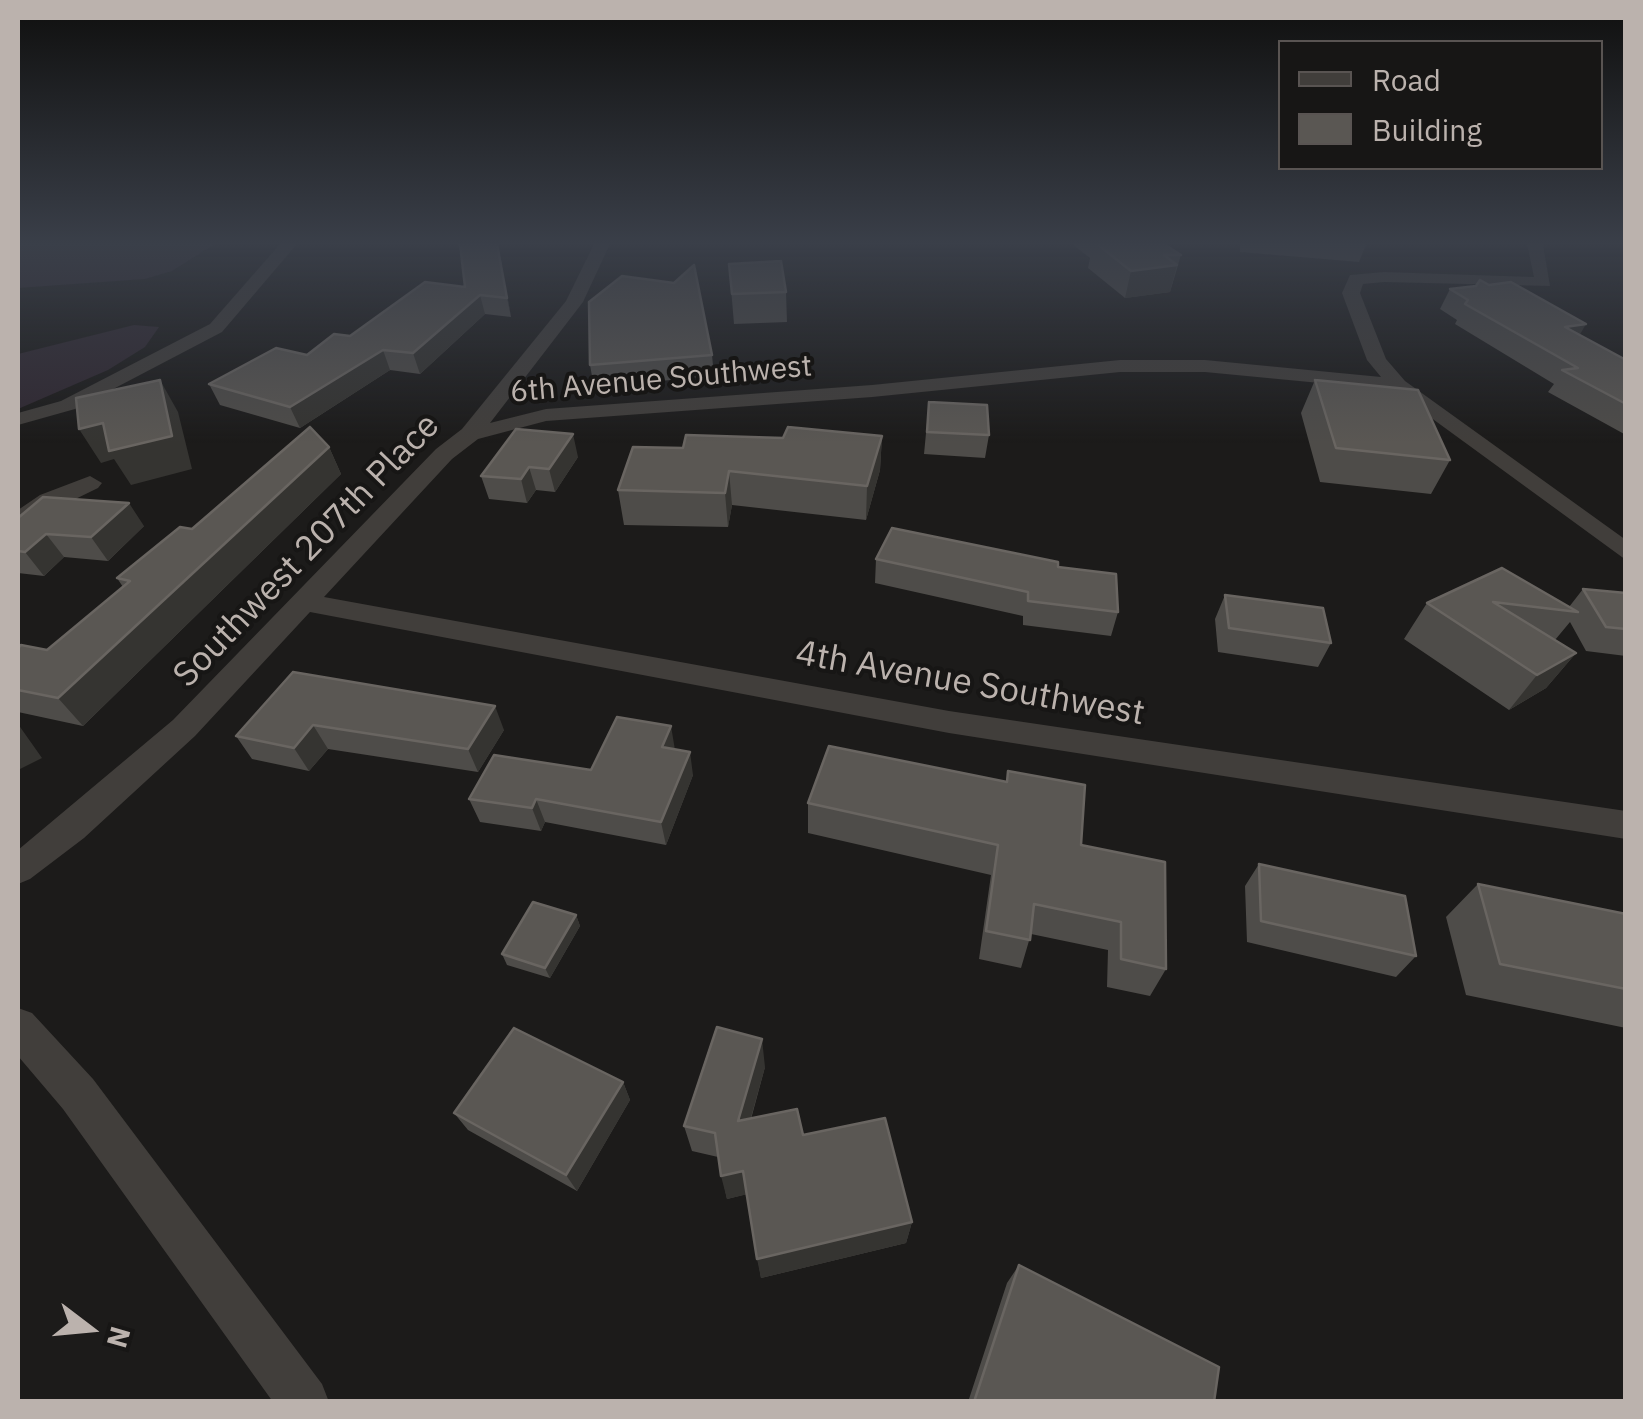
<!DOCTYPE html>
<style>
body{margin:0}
#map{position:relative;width:1643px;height:1419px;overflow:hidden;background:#1c1b1a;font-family:"IBM Plex Sans",sans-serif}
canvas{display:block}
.frame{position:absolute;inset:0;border:20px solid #bbb2ad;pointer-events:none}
.legend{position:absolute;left:1278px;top:40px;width:325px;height:130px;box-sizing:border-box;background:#171615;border:2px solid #595452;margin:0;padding:12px 18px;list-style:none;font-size:30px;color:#bbb2ad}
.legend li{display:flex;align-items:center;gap:20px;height:50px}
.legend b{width:50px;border:2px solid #595452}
.north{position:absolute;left:40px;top:1279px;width:100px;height:100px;-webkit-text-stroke:8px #171615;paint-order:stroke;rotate:106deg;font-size:28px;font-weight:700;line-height:40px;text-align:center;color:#bbb2ad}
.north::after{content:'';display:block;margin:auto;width:35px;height:45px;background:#bbb2ad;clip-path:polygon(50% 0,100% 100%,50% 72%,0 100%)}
</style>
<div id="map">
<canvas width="1643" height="1419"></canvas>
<div class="frame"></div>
<ul class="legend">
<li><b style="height:12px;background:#413e3b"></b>Road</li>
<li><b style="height:28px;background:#5a5753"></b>Building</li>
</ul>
<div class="north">N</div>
</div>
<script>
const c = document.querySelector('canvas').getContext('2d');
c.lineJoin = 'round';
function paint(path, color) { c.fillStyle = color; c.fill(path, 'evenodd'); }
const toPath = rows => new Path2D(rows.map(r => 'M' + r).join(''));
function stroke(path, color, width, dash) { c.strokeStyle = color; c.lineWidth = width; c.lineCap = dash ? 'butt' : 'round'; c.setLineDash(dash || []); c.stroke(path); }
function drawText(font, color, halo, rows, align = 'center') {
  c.font = font + ' "IBM Plex Sans",sans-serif'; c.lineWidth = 8; c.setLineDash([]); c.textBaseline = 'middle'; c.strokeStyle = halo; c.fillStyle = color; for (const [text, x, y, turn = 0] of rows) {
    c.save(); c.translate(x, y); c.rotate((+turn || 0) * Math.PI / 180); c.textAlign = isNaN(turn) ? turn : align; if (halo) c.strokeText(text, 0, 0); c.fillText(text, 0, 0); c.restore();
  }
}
paint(toPath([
 [18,244,215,244,172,271,145,279,18,288],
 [134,325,159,327,145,347,108,370,18,409,18,354]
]), '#302831');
paint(toPath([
 [280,244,297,244,222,332,75,409,18,425,18,413,61,401,210,324,280,244],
 [594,244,610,244,583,302,490,423,546,409,872,385,1120,360,1205,360,1381,377,1367,360,1342,293,1350,275,1384,272,1534,277,1527,244,1543,244,1550,286,1384,282,1363,284,1360,293,1386,359,1405,381,1626,540,1626,560,1393,390,1205,372,1120,372,872,397,546,421,478,439,452,459,324,597,949,711,1626,811,1626,839,949,733,310,612,195,736,84,838,30,879,18,884,18,850,173,720,436,449,462,429,566,301,594,244],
 [90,476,102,483,98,488,18,527,18,510,40,495,90,476],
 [18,1008,32,1013,93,1079,322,1384,329,1402,273,1402,63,1109,18,1056,18,1008]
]), '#413e3b');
paint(toPath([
 [498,244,511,317,485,314,420,374,390,370,300,428,220,405,209,384,307,355,465,287],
 [1072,244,1164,244,1181,255,1170,292,1125,298,1088,268,1090,258],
 [1240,244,1366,244,1366,245,1359,262,1240,252],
 [729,264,786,292,787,322,734,324],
 [1450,289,1580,335,1626,360,1626,435,1548,392,1554,384,1455,324,1457,320,1440,309],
 [712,355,714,376,594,387,590,365],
 [1315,380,1450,460,1431,494,1320,482,1301,413],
 [929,402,989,435,985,458,924,454],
 [882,436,880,470,866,520,732,505,728,527,624,525,618,490,683,448,783,438],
 [329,447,341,474,83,726,18,712,18,648,47,650,123,587,117,578,192,529],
 [578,457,555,492,536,490,527,503,489,499,481,476],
 [18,518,144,526,108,561,64,557,44,576,18,573],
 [876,559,1058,567,1118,612,1111,636,1023,625,1023,616,875,583],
 [1502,568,1569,607,1583,589,1626,593,1626,656,1586,651,1570,622,1555,640,1576,653,1546,688,1509,710,1404,639,1427,603],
 [1225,595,1331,643,1318,667,1218,652,1215,619],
 [293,672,504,730,478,772,328,749,309,771,252,759,236,736],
 [675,750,693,775,666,845,545,822,541,831,480,822,469,799],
 [1008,771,1081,845,1166,969,1150,996,1107,987,1108,950,1031,934,1021,968,979,959,991,875,808,833,808,803,1006,782],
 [1259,864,1416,956,1396,977,1247,942,1245,886],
 [1478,884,1626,914,1626,1028,1466,995,1446,917],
 [576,915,580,926,550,978,507,965,502,954],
 [765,1067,751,1119,803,1135,912,1222,906,1243,761,1278,747,1194,727,1199,718,1157,692,1151,684,1126],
 [623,1082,630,1100,577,1191,468,1130,454,1113],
 [1019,1265,1214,1402,968,1402,1007,1283]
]), '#4e4c49');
paint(toPath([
 [497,244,498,244,511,317,507,298],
 [1177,265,1170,292,1125,298,1131,271],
 [480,295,485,314,420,374,413,353],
 [1586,324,1574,345,1565,327],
 [383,350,390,370,300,428,290,407],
 [160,380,178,412,192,469,131,485,114,459,101,463,79,429,103,423],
 [573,434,578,457,555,492,549,469],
 [882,436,880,470,866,520,867,486],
 [329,447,341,474,83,726,58,698],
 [529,467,536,490,527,503,521,479],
 [729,471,732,505,728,527,725,493],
 [129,503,144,526,108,561,91,537],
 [46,534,64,557,44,576,25,552],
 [1576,653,1546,688,1509,710,1537,675],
 [495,706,504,730,478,772,468,749],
 [18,724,42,758,18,770],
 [313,725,328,749,309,771,294,748],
 [671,726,675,750,662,747],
 [690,752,693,775,666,845,661,822],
 [536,799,545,822,541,831,532,808],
 [576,915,580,926,550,978,545,968],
 [762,1039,765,1067,743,1146,738,1121],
 [623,1082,630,1100,577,1191,566,1175],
 [743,1171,748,1194,727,1199,721,1176],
 [912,1222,906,1243,761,1278,757,1259]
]), '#353431');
const building = toPath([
 [460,244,497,244,507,298,480,295,413,353,383,350,290,407,209,384,276,348,307,355,334,334,350,336,425,282,465,287,460,244],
 [1097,244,1164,244,1181,255,1164,255,1177,265,1131,271,1097,244],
 [781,261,786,292,732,294,729,264,781,261],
 [694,265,712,355,590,365,589,302,622,276,674,283,694,265],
 [1480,280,1489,285,1511,282,1586,324,1565,327,1626,360,1626,404,1562,370,1578,368,1465,304,1468,300,1450,289,1476,286,1480,280],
 [160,380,172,436,109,451,103,423,79,429,76,398,160,380],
 [1315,380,1418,390,1450,460,1336,448,1315,380],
 [929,402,987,405,989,435,927,432,929,402],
 [310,427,329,447,58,698,18,690,18,648,21,645,47,650,130,581,117,578,180,527,192,529,310,427],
 [788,427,882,436,867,486,729,471,725,493,618,490,633,447,683,448,686,435,783,438,788,427],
 [516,429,573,434,549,469,529,467,521,479,481,476,516,429],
 [43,497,129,503,91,537,46,534,25,552,18,551,18,518,43,497],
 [892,528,1058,562,1058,567,1116,574,1118,612,1028,601,1028,592,876,559,892,528],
 [1502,568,1578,612,1493,602,1576,653,1537,675,1427,603,1502,568],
 [1583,589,1626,593,1626,629,1606,627,1583,589],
 [1225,595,1323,608,1331,643,1229,628,1225,595],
 [293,672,495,706,468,749,313,725,294,748,236,736,293,672],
 [617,717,671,726,662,747,690,752,661,822,536,799,532,808,469,799,494,755,591,770,617,717],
 [829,746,1007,782,1008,771,1085,785,1081,845,1165,862,1166,969,1121,959,1121,922,1034,904,1030,940,986,931,998,845,808,803,829,746],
 [1259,864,1405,896,1416,956,1261,921,1259,864],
 [1478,884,1626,914,1626,989,1500,964,1478,884],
 [533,902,576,915,545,968,502,954,533,902],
 [717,1027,762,1039,738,1121,797,1109,803,1135,885,1118,912,1222,757,1259,743,1171,721,1176,715,1133,684,1126,717,1027],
 [514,1028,623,1082,566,1175,454,1113,514,1028],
 [1019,1265,1219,1367,1214,1402,974,1402,1019,1265]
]);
paint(building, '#5a5753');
stroke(building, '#696561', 2.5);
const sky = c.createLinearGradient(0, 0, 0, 443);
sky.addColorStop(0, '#0f0f0e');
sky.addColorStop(0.55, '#3a3f49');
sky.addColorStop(1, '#3a3f4900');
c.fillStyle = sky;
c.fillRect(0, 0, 1643, 443);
drawText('30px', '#bbb2ad', '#171615', [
 ["6th Avenue Southwest",661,380,-5]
]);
drawText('35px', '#bbb2ad', '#171615', [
 ["Southwest 207th Place",307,551,-46],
 ["4th Avenue Southwest",970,684,10]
]);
</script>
